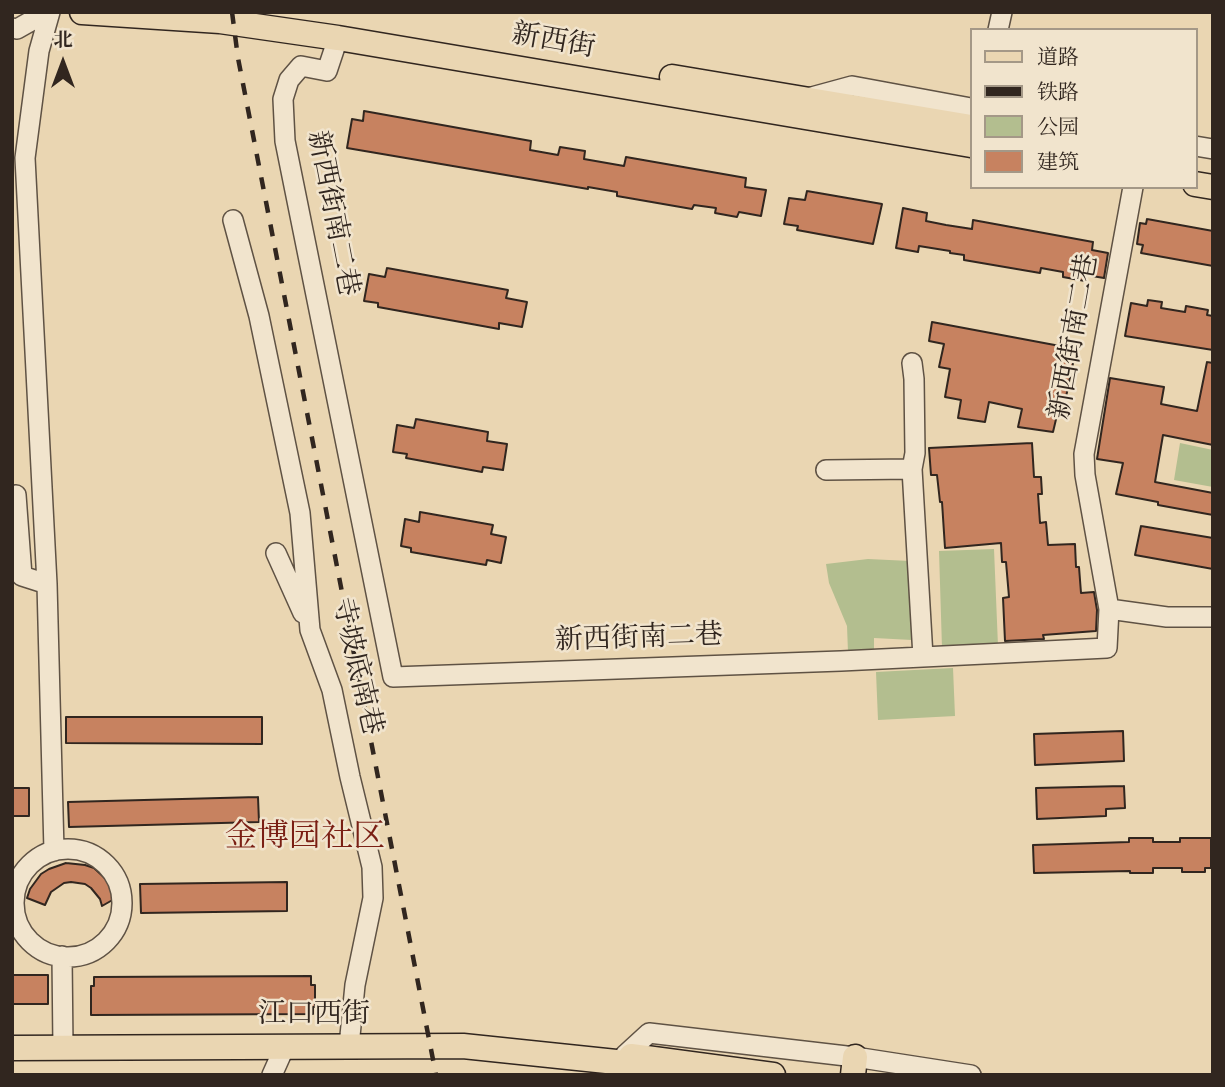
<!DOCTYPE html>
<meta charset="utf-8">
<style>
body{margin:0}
#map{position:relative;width:1225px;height:1087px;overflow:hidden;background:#ead6b2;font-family:"Sorts Mill Goudy","Noto Serif SC",serif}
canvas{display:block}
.frame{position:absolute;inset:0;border:14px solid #31261f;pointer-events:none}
.legend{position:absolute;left:970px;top:28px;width:228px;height:161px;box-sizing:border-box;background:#f1e4cd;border:2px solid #a49887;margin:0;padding:9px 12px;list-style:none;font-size:21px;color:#31261f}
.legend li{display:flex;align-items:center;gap:14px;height:35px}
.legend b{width:35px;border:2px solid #a49887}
.north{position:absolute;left:28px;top:28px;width:70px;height:70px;-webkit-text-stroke:5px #f1e4cd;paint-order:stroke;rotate:0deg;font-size:19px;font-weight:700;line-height:28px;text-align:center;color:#31261f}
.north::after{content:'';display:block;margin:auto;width:24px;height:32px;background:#31261f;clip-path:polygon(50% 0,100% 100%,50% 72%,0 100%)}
</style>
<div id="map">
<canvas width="1225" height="1087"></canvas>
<div class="frame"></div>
<ul class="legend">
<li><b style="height:9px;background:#ead6b2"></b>道路</li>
<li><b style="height:9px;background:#31261f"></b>铁路</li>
<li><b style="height:19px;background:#b3be8f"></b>公园</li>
<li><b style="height:19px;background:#c78260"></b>建筑</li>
</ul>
<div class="north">北</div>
</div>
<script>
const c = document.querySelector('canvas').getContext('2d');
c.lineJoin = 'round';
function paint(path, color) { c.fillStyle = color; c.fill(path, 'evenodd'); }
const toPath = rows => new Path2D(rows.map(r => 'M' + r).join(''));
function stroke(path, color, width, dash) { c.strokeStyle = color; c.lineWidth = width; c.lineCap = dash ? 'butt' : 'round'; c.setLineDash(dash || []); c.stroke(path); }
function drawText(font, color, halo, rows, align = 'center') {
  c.font = font + ' "Sorts Mill Goudy","Noto Serif SC",serif'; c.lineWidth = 5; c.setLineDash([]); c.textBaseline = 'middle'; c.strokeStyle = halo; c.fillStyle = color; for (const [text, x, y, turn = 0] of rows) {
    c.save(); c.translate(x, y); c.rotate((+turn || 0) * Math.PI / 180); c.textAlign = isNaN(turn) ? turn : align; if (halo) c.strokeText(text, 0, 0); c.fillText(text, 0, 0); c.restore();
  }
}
paint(toPath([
 [1180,443,1213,450,1213,487,1174,480],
 [994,549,998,646,942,648,939,551],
 [868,559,910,561,916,632,912,640,874,638,874,650,848,652,847,626,829,583,826,564],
 [953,668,955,716,878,720,876,672]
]), '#b3be8f');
const building = toPath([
 [364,111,531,141,530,150,558,155,560,147,585,151,584,159,624,166,626,157,746,178,745,187,766,190,761,216,739,212,737,217,715,213,716,208,694,205,692,209,617,196,617,192,588,187,588,189,347,148,352,119,363,121,364,111],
 [807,191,882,204,873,244,797,230,798,226,784,224,789,198,805,200,807,191],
 [903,208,927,213,926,221,946,225,972,229,973,220,1093,242,1092,250,1108,253,1104,278,1086,275,1085,281,1063,277,1063,272,1041,268,1040,273,964,260,964,255,950,253,950,251,919,246,918,252,896,248,903,208],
 [1147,219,1213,231,1213,266,1141,253,1143,245,1137,244,1140,223,1146,224,1147,219],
 [387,268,508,290,506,298,527,302,522,327,499,323,499,329,378,307,378,303,364,301,369,274,385,277,387,268],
 [1148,300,1162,302,1161,308,1185,312,1186,306,1208,310,1207,315,1213,316,1213,350,1125,336,1131,303,1147,306,1148,300],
 [932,322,1076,349,1062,416,1057,415,1053,432,1018,427,1022,409,989,402,985,422,958,418,961,400,945,397,950,369,939,367,944,344,929,341,932,322],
 [1207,362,1213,363,1213,445,1163,435,1155,482,1213,493,1213,515,1158,505,1158,502,1116,494,1123,463,1097,459,1110,378,1164,387,1161,404,1197,411,1207,362],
 [416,419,488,432,487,441,507,444,503,470,483,467,482,472,406,458,407,454,393,452,397,425,414,428,416,419],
 [1032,443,1034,477,1041,477,1042,494,1038,494,1040,523,1046,522,1048,545,1075,544,1076,567,1079,567,1081,593,1094,592,1097,610,1096,631,1043,635,1044,639,1005,641,1003,598,1009,597,1006,562,1002,562,1001,543,945,548,942,502,940,502,937,475,931,475,929,448,1032,443],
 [420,512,493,525,491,534,506,537,501,563,487,560,486,565,411,552,411,548,401,546,405,519,419,522,420,512],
 [1141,526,1213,538,1213,569,1135,555,1141,526],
 [66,717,262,717,262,744,66,743,66,717],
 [1123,731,1124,761,1035,765,1034,734,1123,731],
 [1124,786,1125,808,1106,809,1106,816,1037,819,1036,788,1124,786],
 [12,788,29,788,29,816,12,816,12,788],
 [258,797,259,822,69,827,68,802,258,797],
 [1129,838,1153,838,1153,842,1180,842,1180,838,1211,838,1211,868,1205,868,1205,872,1182,872,1182,868,1153,868,1153,873,1130,873,1130,871,1034,873,1033,845,1129,842,1129,838],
 [66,863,85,865,94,868,108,881,116,898,102,906,100,899,91,888,85,884,71,882,64,883,51,892,45,905,27,898,30,889,41,874,49,869,66,863],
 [287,882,287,911,141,913,140,884,287,882],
 [12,975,48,975,48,1004,12,1004,12,975],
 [311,976,311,985,315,985,315,1007,313,1007,313,1014,91,1015,91,986,94,986,94,977,311,976]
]);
paint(building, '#c78260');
stroke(building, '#31261f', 2);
const minor = toPath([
 [12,28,17,29,47,12],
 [998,30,1002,12],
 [338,38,327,71,301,66,289,80,283,99,285,141,393,677,841,661,1107,648,1109,609,1085,475,1084,454,1133,187],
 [808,98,852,86,971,108],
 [1195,146,1213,149],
 [233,220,259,316,300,513,310,630,332,690,350,777,372,867,373,898,355,985,349,1046],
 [912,469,915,453,914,379,912,363],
 [826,470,912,469,923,657],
 [16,495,22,576,47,584,54,851],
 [276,553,303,613],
 [47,584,25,158,39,51,50,12],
 [1109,609,1167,617,1213,617],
 '14 903a54 54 0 1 1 108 0a54 54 0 1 1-108 0Z',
 [62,956,63,1048],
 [625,1055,649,1033,855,1057,971,1075],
 [272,1075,285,1046]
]);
const major = toPath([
 [82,12,220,21,338,38,971,145],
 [672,77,971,127],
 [1195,184,1213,187],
 [12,1048,463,1046,616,1062,625,1071,654,1075],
 [631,1056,773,1075],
 [853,1075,855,1057]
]);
stroke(minor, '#5f5244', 22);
stroke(major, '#31261f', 27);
stroke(minor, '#f1e4cd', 19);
stroke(major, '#ead6b2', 24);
stroke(toPath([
 [232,12,238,58,436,1075]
]), '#31261f', 4.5, [12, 12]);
drawText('28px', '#31261f', '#f1e4cd', [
 ["新西街",553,44,10],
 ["新西街南二巷",330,214,79],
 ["新西街南二巷",1077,337,-80],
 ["新西街南二巷",639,641,-2],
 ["寺坡底南巷",354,667,77],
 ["江口西街",314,1017]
]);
drawText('32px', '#7a1f14', '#f1e4cd', [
 ["金博园社区",305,841]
]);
</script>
